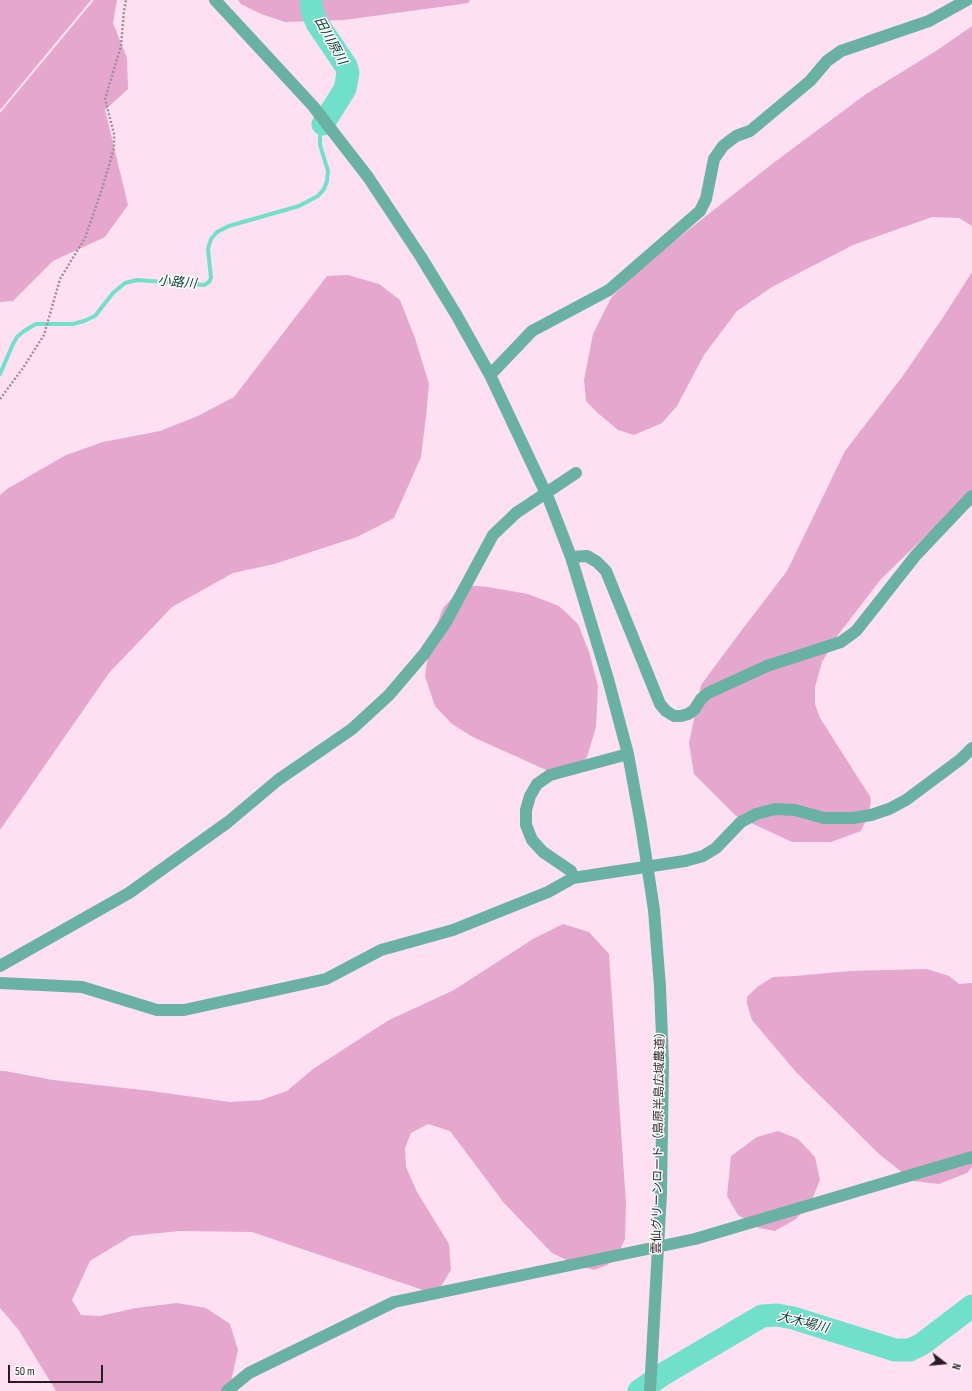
<!DOCTYPE html>
<meta charset="utf-8">
<style>
body{margin:0}
#map{position:relative;width:972px;height:1391px;overflow:hidden;background:#fee0f2;font-family:"Sofia Sans Condensed",sans-serif}
canvas{display:block}
.north{position:absolute;left:924px;top:1343px;width:40px;height:40px;-webkit-text-stroke:3px #fff;paint-order:stroke;rotate:106deg;font-size:11px;font-weight:700;line-height:16px;text-align:center;color:#291c24}
.north::after{content:'';display:block;margin:auto;width:14px;height:18px;background:#291c24;clip-path:polygon(50% 0,100% 100%,50% 72%,0 100%)}
.scale{position:absolute;left:8px;top:1365px;width:95px;height:18px;box-sizing:border-box;border:2px solid #291c24;border-top:0;padding-left:5px;font-size:12px;line-height:14px;white-space:nowrap;color:#291c24;-webkit-text-stroke:3px #fff;paint-order:stroke}
</style>
<div id="map">
<canvas width="972" height="1391"></canvas>
<div class="north">N</div>
<div class="scale">50 m</div>
</div>
<script>
const c = document.querySelector('canvas').getContext('2d');
c.lineJoin = 'round';
function paint(path, color) { c.fillStyle = color; c.fill(path, 'evenodd'); }
const toPath = rows => new Path2D(rows.map(r => 'M' + r).join(''));
function stroke(path, color, width, dash) { c.strokeStyle = color; c.lineWidth = width; c.lineCap = dash ? 'butt' : 'round'; c.setLineDash(dash || []); c.stroke(path); }
function drawText(font, color, halo, rows, align = 'center') {
  c.font = font + ' "Sofia Sans Condensed","Noto Sans JP",sans-serif'; c.lineWidth = 3; c.setLineDash([]); c.textBaseline = 'middle'; c.strokeStyle = halo; c.fillStyle = color; for (const [text, x, y, turn = 0] of rows) {
    c.save(); c.translate(x, y); c.rotate((+turn || 0) * Math.PI / 180); c.textAlign = isNaN(turn) ? turn : align; if (halo) c.strokeText(text, 0, 0); c.fillText(text, 0, 0); c.restore();
  }
}
paint(toPath([
 [0,0,91,0,0,110],
 [94,0,117,0,113,23,127,58,128,89,105,110,128,205,105,237,53,261,13,301,0,302,0,113],
 [238,0,470,0,468,3,455,5,344,20,285,22,261,14,241,4],
 [972,26,972,226,959,218,932,217,853,245,772,287,737,311,704,355,677,406,662,423,634,435,618,430,599,414,586,401,584,380,593,334,611,298,639,269,772,164,866,94,936,51],
 [972,272,972,491,881,579,838,635,822,662,815,687,815,704,820,718,871,798,869,814,861,831,831,842,792,842,736,816,694,774,689,743,701,685,735,639,787,571,845,451,902,377,944,316],
 [348,275,379,284,400,300,415,338,429,384,426,417,421,457,394,518,357,537,274,564,233,573,172,607,109,673,0,830,0,495,7,489,66,455,103,442,160,431,198,416,234,397,327,276],
 [464,585,488,587,528,594,559,606,578,624,589,652,598,686,596,727,587,757,570,774,555,774,473,737,452,724,435,706,425,676,430,643,443,608],
 [563,924,589,932,609,954,626,1204,625,1239,618,1254,607,1265,594,1270,577,1265,552,1253,504,1203,450,1131,428,1124,411,1133,405,1148,406,1167,417,1192,449,1244,451,1270,440,1288,423,1290,252,1232,179,1231,131,1236,90,1261,72,1300,81,1315,100,1316,136,1308,177,1303,206,1308,230,1324,238,1350,231,1381,222,1391,56,1391,18,1329,0,1308,0,1071,5,1071,53,1080,151,1091,230,1102,261,1100,287,1091,313,1069,389,1020,454,990,533,939],
 [927,969,949,976,959,984,972,983,972,1167,967,1173,939,1184,913,1181,879,1154,796,1072,752,1020,747,1004,747,997,757,987,773,977,795,976,850,971],
 [778,1131,798,1139,815,1157,820,1180,811,1202,796,1219,775,1231,759,1228,738,1215,727,1196,731,1156,757,1137]
]), '#e6a7cf');
stroke(toPath([
 [0,374,13,344,17,337,24,331,36,324,73,324,84,321,95,316,113,293,125,283,137,280,204,285,209,282,211,278,208,249,211,239,217,232,229,226,299,206,318,196,324,189,327,181,328,171,320,145,320,135,323,124]
]), '#71e0cb', 4);
stroke(toPath([
 [311,0,312,11,317,23,346,66,348,73,345,89,323,124],
 [639,1391,665,1373,762,1316,777,1315,793,1318,895,1350,910,1350,922,1344,972,1306]
]), '#71e0cb', 23);
stroke(toPath([
 [0,399,23,368,44,335,60,279,85,238,102,189,114,148,114,134,105,99,121,46,124,11,126,0]
]), '#a28c99', 2.5, [2, 2]);
stroke(toPath([
 [215,0,313,106,368,177,421,257,457,316,490,375,549,500,571,557,608,679,628,754,641,825,654,910,660,987,663,1062,661,1194],
 [490,375,532,331,609,290,700,211,706,199,714,159,723,146,736,136,750,131,810,81,827,61,841,51,929,21,967,0],
 [571,557,587,556,597,562,606,571,660,704,666,711,674,716,681,716,688,714,694,710,701,699,708,693,767,666,841,642,856,631,916,555,972,496],
 [685,861,703,856,716,848,741,822,756,814,775,809,795,810,824,818,853,818,871,815,889,809,906,800,961,759,972,748],
 [573,878,571,871,543,852,532,840,526,825,526,810,530,796,537,784,550,775,628,754],
 [0,966,129,893,228,822,278,780,352,729,389,695,424,654,446,622,493,535,516,513],
 [0,983,82,987,157,1010,184,1010,326,979,381,950,453,930,548,892,573,878,612,872],
 [227,1391,249,1373,394,1302,695,1239,972,1157]
]), '#69b1a2', 12);
stroke(toPath([
 [516,513,576,473],
 [612,872,685,861],
 [650,1391,661,1194]
]), '#69b1a2', 12);
drawText('12px', '#291c24', '#fff', [
 ["雲仙グリーンロード（島原半島広域農道）",659,1140,-89]
]);
drawText('italic 13px', '#0d4139', '#fff', [
 ["田川原川",330,41,61],
 ["小路川",177,283,5],
 ["大木場川",803,1323,14]
]);
</script>
